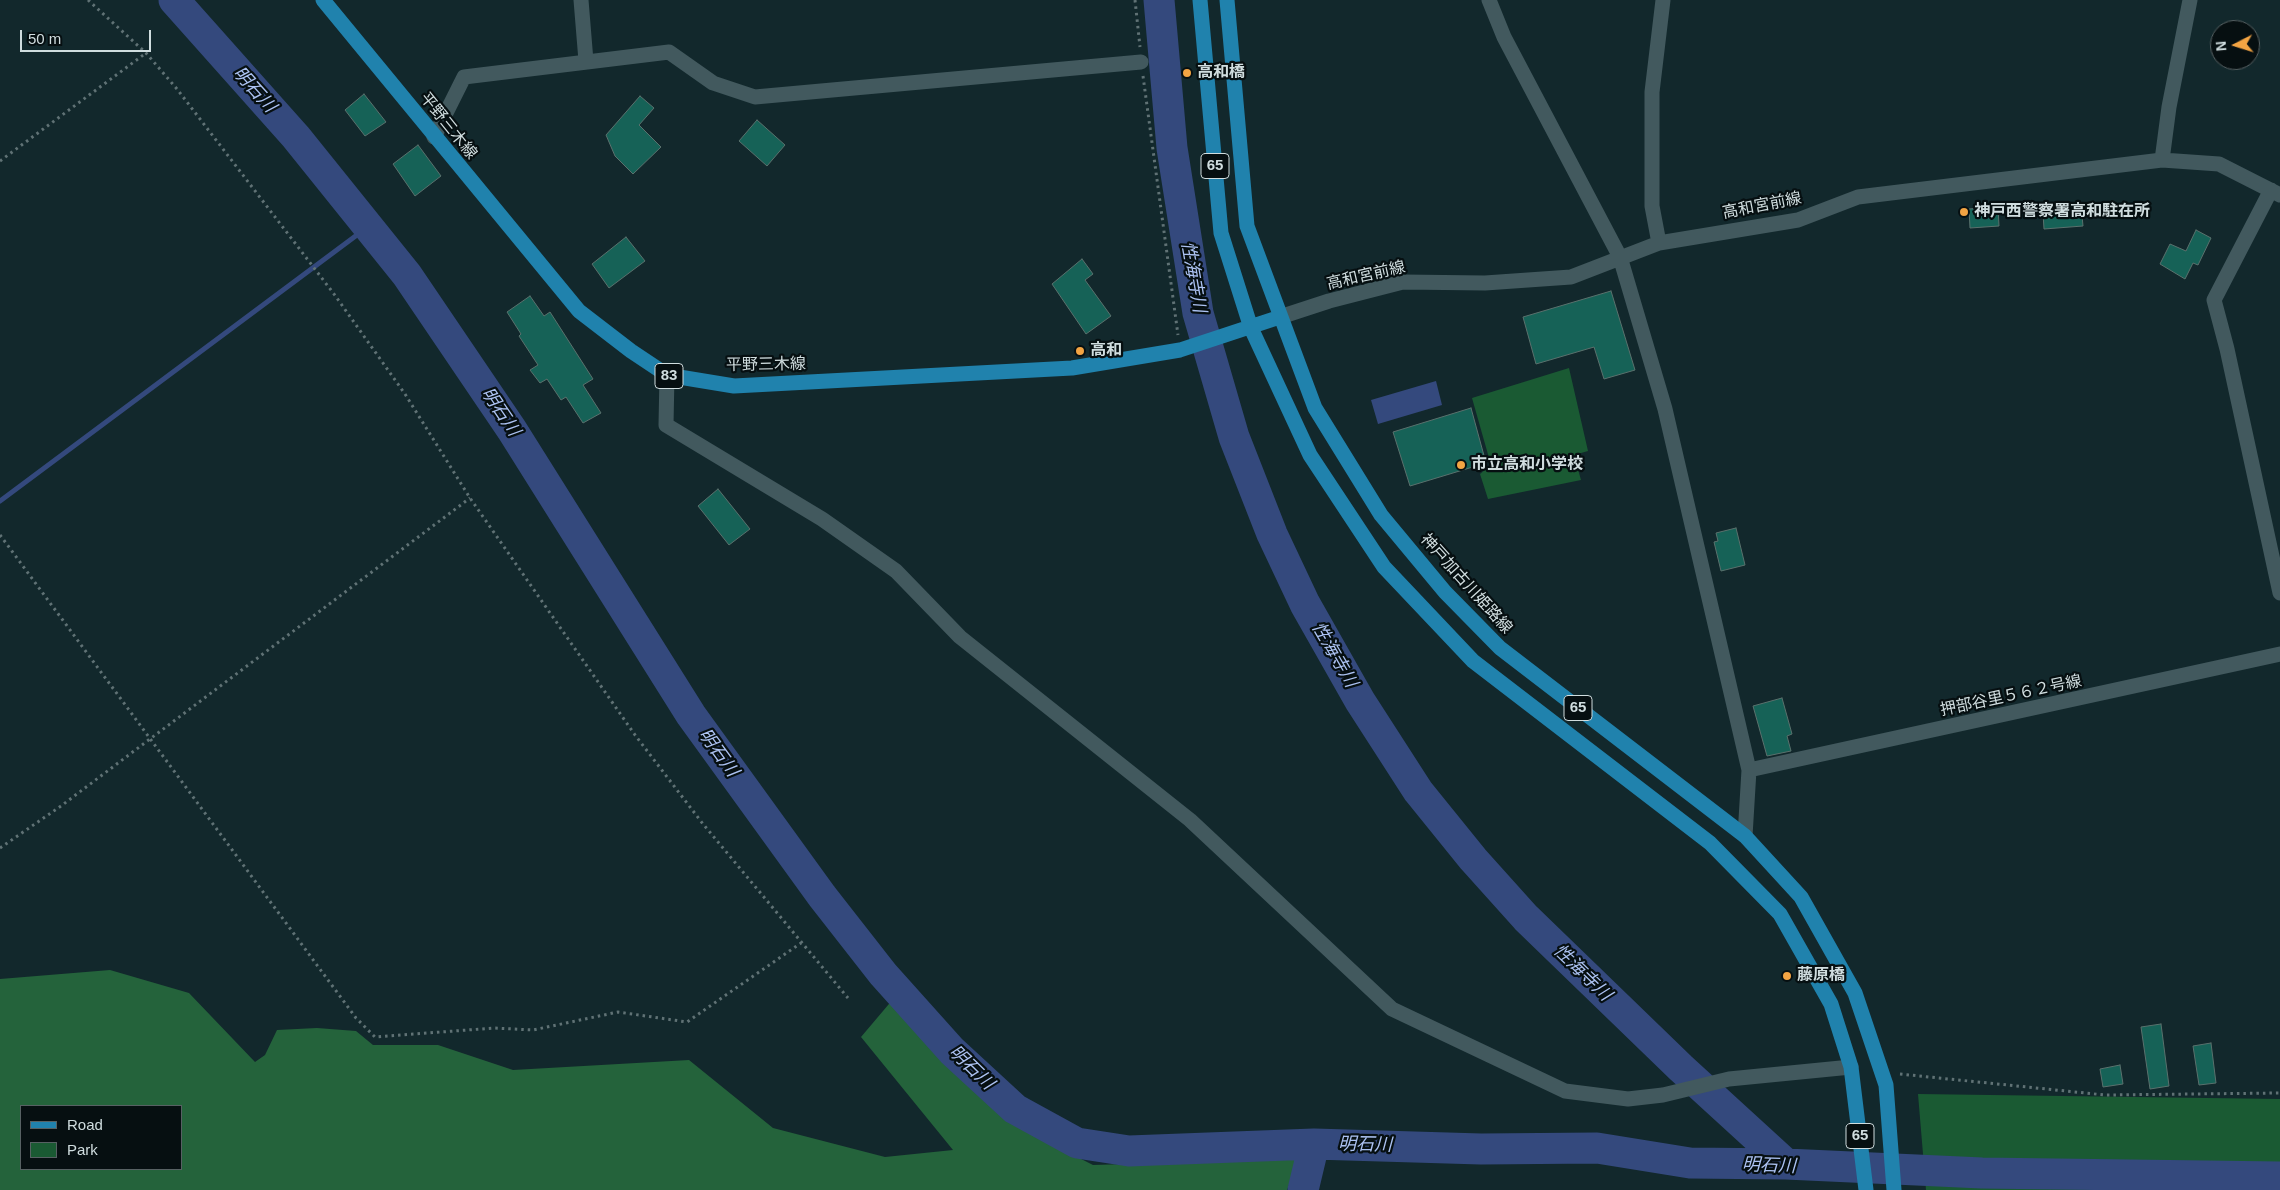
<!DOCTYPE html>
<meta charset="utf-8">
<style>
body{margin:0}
#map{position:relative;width:2280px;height:1190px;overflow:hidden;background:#12282c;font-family:Helvetica,sans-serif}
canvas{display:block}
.legend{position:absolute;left:20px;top:1105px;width:162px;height:65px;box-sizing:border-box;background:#060f11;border:1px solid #576163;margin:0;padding:6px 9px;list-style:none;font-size:15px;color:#d0dddf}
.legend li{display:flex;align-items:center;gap:10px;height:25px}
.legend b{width:25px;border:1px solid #576163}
.north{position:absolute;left:2210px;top:20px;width:50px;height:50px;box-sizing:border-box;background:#060f11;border:1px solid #576163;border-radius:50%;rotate:265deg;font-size:14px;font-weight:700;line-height:20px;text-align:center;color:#d0dddf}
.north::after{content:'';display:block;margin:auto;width:18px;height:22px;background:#f3a443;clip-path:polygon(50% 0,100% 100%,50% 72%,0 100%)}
.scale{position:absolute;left:20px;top:30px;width:131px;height:22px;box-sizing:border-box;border:2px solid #d0dddf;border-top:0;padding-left:6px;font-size:15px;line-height:18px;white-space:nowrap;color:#d0dddf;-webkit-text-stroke:4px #060f11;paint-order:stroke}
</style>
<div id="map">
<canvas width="2280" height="1190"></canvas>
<ul class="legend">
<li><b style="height:6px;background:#2082ad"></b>Road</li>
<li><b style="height:14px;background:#1a5a33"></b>Park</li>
</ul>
<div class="north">N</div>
<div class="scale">50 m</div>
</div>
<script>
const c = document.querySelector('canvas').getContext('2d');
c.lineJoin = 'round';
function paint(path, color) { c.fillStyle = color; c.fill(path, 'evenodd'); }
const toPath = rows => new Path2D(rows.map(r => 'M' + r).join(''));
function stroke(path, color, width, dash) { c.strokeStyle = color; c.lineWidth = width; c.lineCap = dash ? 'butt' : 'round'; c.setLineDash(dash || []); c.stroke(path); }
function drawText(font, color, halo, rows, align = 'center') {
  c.font = font + ' Helvetica,"Noto Sans JP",sans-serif'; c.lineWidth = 4.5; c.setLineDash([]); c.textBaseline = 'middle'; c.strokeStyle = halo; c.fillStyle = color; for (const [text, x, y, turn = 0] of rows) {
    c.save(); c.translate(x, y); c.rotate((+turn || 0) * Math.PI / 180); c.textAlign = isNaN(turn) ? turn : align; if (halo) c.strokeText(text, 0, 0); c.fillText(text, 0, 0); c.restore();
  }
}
paint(toPath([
 [1569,368,1588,451,1574,455,1581,480,1488,499,1480,474,1491,465,1472,398],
 [1918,1094,2280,1099,2280,1190,1926,1190]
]), '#1a5a33');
paint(toPath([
 [110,970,189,993,255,1062,265,1055,277,1030,317,1028,356,1031,373,1045,438,1045,513,1070,689,1060,773,1128,885,1157,953,1150,861,1037,894,998,1018,1127,1093,1165,1299,1159,1287,1190,0,1190,0,979],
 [21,1106,181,1106,181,1169,21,1169]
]), '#24633b');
paint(toPath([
 [1436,381,1442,405,1378,424,1371,400]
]), '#34497d');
stroke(toPath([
 [0,501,369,226]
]), '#34497d', 5);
stroke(toPath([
 [174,0,296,137,407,275,512,430,691,715,822,896,883,974,952,1051,1015,1109,1077,1143,1129,1151,1314,1144,1481,1149,1597,1148,1690,1163,1786,1164,1982,1173,2280,1177],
 [1159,0,1172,148,1198,313,1234,437,1272,534,1305,604,1360,701,1418,791,1473,859,1526,918,1681,1068,1786,1164],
 [1303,1190,1314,1144]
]), '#34497d', 31);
const building = toPath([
 [364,94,386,122,365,136,345,110,364,94],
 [640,96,654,108,639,125,661,147,633,174,615,156,606,135,640,96],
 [757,120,785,145,767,166,739,141,757,120],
 [418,145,441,176,415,196,393,164,418,145],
 [2081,205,2083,226,2044,229,2043,213,2052,213,2051,207,2081,205],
 [1998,207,1999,226,1970,228,1969,209,1998,207],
 [2196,230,2211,238,2198,265,2193,263,2185,279,2160,264,2170,244,2186,251,2196,230],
 [626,237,645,261,609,288,592,264,626,237],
 [1082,259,1093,274,1085,280,1111,316,1086,334,1052,284,1082,259],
 [1611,291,1635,370,1604,379,1594,347,1536,364,1523,317,1611,291],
 [530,296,544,316,550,312,593,379,583,385,601,413,583,423,566,397,561,400,547,379,540,383,530,370,538,365,519,336,521,334,507,312,530,296],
 [1471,408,1486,463,1410,486,1393,432,1471,408],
 [718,489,750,529,729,545,698,506,718,489],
 [1736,528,1745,565,1721,571,1714,542,1718,541,1716,533,1736,528],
 [1782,698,1792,734,1787,736,1791,751,1767,756,1753,706,1782,698],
 [2161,1024,2169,1086,2150,1089,2141,1027,2161,1024],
 [2211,1043,2216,1083,2199,1085,2193,1046,2211,1043],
 [2120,1065,2123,1084,2103,1087,2100,1069,2120,1065]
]);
paint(building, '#166257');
stroke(building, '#5a716d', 1);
stroke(toPath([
 [88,0,146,53,177,89,334,294,405,394,470,498,635,735,703,824,848,998],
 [1135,0,1140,47],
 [1143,76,1178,335],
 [0,161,146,53],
 [0,535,356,1018,375,1037,494,1028,533,1030,618,1012,687,1022,801,943],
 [0,848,61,806,470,498],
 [1900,1074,2105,1095,2280,1093]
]), '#607275', 3, [2.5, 4]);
stroke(toPath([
 [581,0,586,61],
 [1489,0,1504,37,1620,257,1665,409,1749,770,1745,836],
 [434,137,464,77,669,52,713,83,755,97,1141,62],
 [2162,160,2169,107,2190,0],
 [2271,190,2214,300,2227,349,2280,593],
 [1659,243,1652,206,1652,92,1663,0],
 [1280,317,1329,301,1403,282,1485,283,1571,277,1659,243,1798,220,1858,197,2162,160,2219,164,2280,195],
 [667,375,666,425,822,519,896,571,960,637,1190,820,1392,1009,1565,1091,1628,1099,1663,1095,1729,1079,1851,1067],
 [1749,770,2280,654]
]), '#42595e', 15);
stroke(toPath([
 [323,0,579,311,631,351,667,375,734,386,1072,368,1180,350,1280,317],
 [1200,0,1221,233,1251,328,1310,455,1384,567,1473,661,1710,843,1780,914,1831,1004,1851,1067,1866,1190],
 [1227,0,1247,226,1315,408,1381,515,1445,592,1500,648,1745,836,1801,897,1855,993,1886,1085,1894,1190]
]), '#2082ad', 15);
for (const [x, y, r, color] of [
 [1187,73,5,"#f3a443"],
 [1964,212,5,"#f3a443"],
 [1080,351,5,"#f3a443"],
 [1461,465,5,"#f3a443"],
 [1787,976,5,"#f3a443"]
]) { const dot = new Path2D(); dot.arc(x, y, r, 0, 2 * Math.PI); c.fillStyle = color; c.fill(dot); stroke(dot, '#060f11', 2); }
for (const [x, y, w] of [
 [1215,166,28],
 [669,376,28],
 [1578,708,28],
 [1860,1136,28]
]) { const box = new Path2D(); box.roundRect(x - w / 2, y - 12.5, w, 25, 4); c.fillStyle = '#060f11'; c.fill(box); stroke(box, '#d0dddf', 1); }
drawText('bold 15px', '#d0dddf', null, [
 ["65",1215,166],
 ["83",669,376],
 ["65",1578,708],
 ["65",1860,1136]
]);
drawText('bold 16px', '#d0dddf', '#060f11', [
 ["高和橋",1197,73],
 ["神戸西警察署高和駐在所",1974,212],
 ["高和",1090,351],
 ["市立高和小学校",1471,465],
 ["藤原橋",1797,976]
], 'left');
drawText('16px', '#d0dddf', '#060f11', [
 ["平野三木線",448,126,51],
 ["高和宮前線",1762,206,-11],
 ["高和宮前線",1366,276,-13],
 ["平野三木線",766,365,-1],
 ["神戸加古川姫路線",1466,584,48],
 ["押部谷里５６２号線",2011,696,-12]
]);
drawText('italic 18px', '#acc2f2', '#060f11', [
 ["明石川",254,90,48],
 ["性海寺川",1193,277,80],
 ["明石川",500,412,56],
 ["性海寺川",1334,655,60],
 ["明石川",718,753,54],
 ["性海寺川",1582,973,44],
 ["明石川",971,1068,44],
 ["明石川",1365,1145,1],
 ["明石川",1769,1166,2]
]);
</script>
